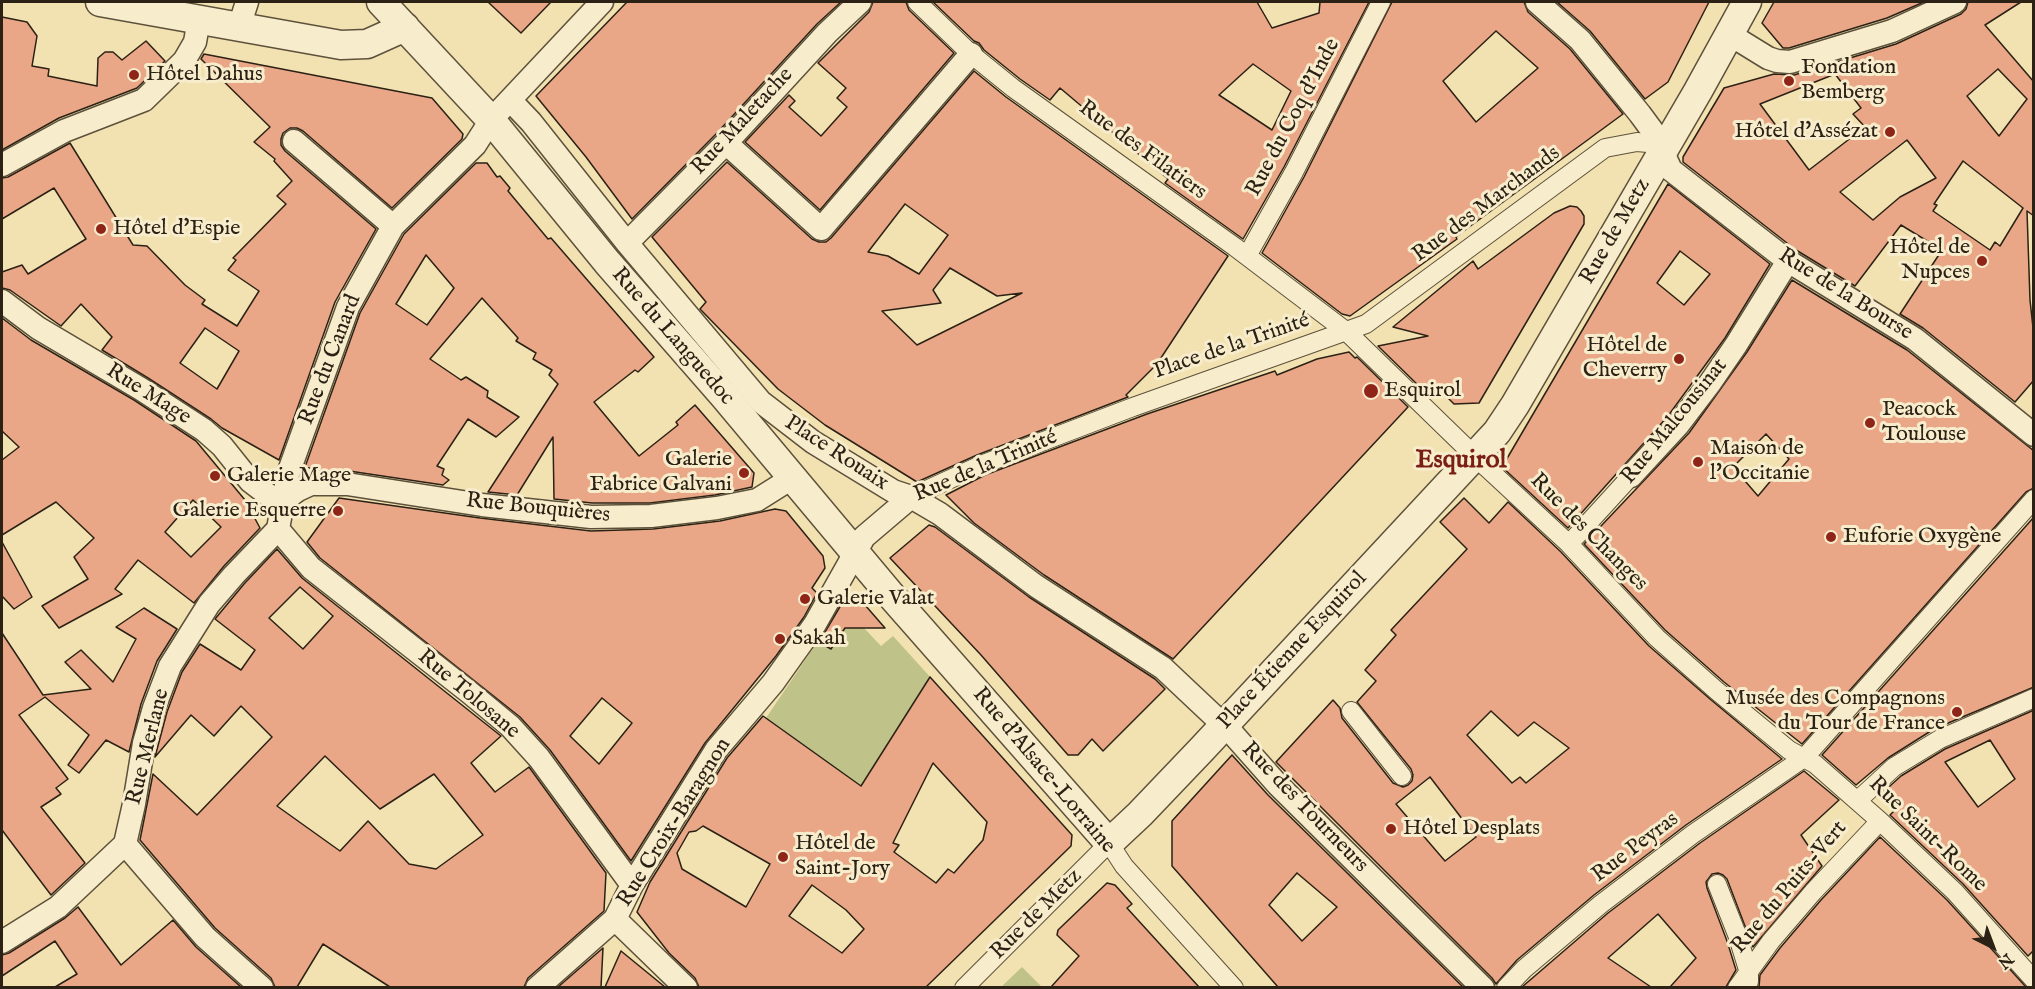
<!DOCTYPE html>
<meta charset="utf-8">
<style>
body{margin:0}
#map{position:relative;width:2035px;height:989px;overflow:hidden;background:#f3e2b1;font-family:"IM FELL English",serif}
canvas{display:block}
.frame{position:absolute;inset:0;border:3px solid #2b2114;pointer-events:none}
.north{position:absolute;left:1963px;top:917px;width:60px;height:60px;-webkit-text-stroke:4px #f7eccc;paint-order:stroke;rotate:138deg;font-size:16px;font-weight:700;line-height:24px;text-align:center;color:#2b2114}
.north::after{content:'';display:block;margin:auto;width:21px;height:27px;background:#2b2114;clip-path:polygon(50% 0,100% 100%,50% 72%,0 100%)}
</style>
<div id="map">
<canvas width="2035" height="989"></canvas>
<div class="frame"></div>
<div class="north">N</div>
</div>
<script>
const c = document.querySelector('canvas').getContext('2d');
c.lineJoin = 'round';
function paint(path, color) { c.fillStyle = color; c.fill(path, 'evenodd'); }
const toPath = rows => new Path2D(rows.map(r => 'M' + r).join(''));
function stroke(path, color, width, dash) { c.strokeStyle = color; c.lineWidth = width; c.lineCap = dash ? 'butt' : 'round'; c.setLineDash(dash || []); c.stroke(path); }
function drawText(font, color, halo, rows, align = 'center') {
  c.font = font + ' "IM FELL English",serif'; c.lineWidth = 6; c.setLineDash([]); c.textBaseline = 'middle'; c.strokeStyle = halo; c.fillStyle = color; for (const [text, x, y, turn = 0] of rows) {
    c.save(); c.translate(x, y); c.rotate((+turn || 0) * Math.PI / 180); c.textAlign = isNaN(turn) ? turn : align; if (halo) c.strokeText(text, 0, 0); c.fillText(text, 0, 0); c.restore();
  }
}
paint(toPath([
 [845,628,864,628,881,646,893,636,932,679,861,786,766,718,818,641,831,649],
 [1022,967,1042,987,1001,987]
]), '#bfc289');
const building = toPath([
 [488,2,551,2,521,33,488,2],
 [627,2,841,2,817,24,716,134,632,219,586,157,536,96,627,2],
 [873,2,906,2,909,10,954,53,820,210,745,142,789,95,795,101,789,107,821,136,847,107,837,98,846,88,818,63,869,12,873,2],
 [933,2,1257,2,1272,28,1319,13,1320,2,1369,2,1284,167,1243,239,1165,183,1168,179,1060,88,1050,100,1020,79,984,50,979,43,974,41,933,2],
 [1253,64,1291,91,1272,130,1219,95,1253,64],
 [1392,2,1524,2,1528,12,1570,49,1623,114,1465,230,1456,237,1457,239,1350,316,1342,314,1262,253,1304,177,1392,2],
 [1496,31,1538,68,1476,122,1443,81,1496,31],
 [1557,2,1709,2,1668,82,1645,99,1590,31,1557,2],
 [1774,2,1924,2,1887,18,1789,48,1783,48,1762,23,1774,2],
 [1968,2,2021,2,1985,25,2034,82,2034,216,2027,211,2030,300,2034,337,2034,380,2015,402,1923,328,1900,314,1942,250,1901,225,1855,286,1796,250,1683,162,1683,157,1724,88,1774,74,1794,75,1896,44,1961,14,1966,9,1968,2],
 [1998,69,2027,99,1999,136,1967,96,1998,69],
 [1835,74,1861,108,1853,114,1865,127,1809,170,1760,104,1835,74],
 [1907,140,1936,178,1900,197,1873,220,1840,192,1907,140],
 [1963,161,2023,208,2000,246,1995,242,1990,250,1933,211,1937,205,1934,204,1963,161],
 [2,17,27,22,37,36,32,66,49,69,48,76,97,86,98,58,105,52,113,52,122,60,146,41,165,61,137,88,59,118,2,150,2,17],
 [204,54,432,98,463,134,462,139,392,208,303,131,297,128,290,128,283,133,281,139,281,145,285,151,376,229,335,302,279,460,222,428,211,419,148,378,102,350,112,337,81,304,61,326,10,290,2,288,2,272,22,265,28,274,86,239,54,188,2,219,2,178,8,177,70,143,133,245,147,246,185,285,205,300,202,304,237,326,259,291,228,270,236,260,233,258,286,204,277,196,292,181,274,161,275,159,254,142,270,127,201,59,204,54],
 [205,328,239,351,217,389,180,363,205,328],
 [974,71,1006,97,1228,256,1157,364,1126,395,1128,397,977,455,917,482,825,425,778,389,700,309,706,302,652,237,727,162,812,239,819,242,826,242,831,238,974,71],
 [905,204,948,235,919,274,888,256,868,252,905,204],
 [950,268,997,296,1022,293,917,345,882,311,941,303,933,290,950,268],
 [476,163,487,163,497,177,500,176,510,188,508,191,548,239,551,238,654,357,638,372,635,370,594,402,639,456,678,425,676,422,695,405,754,473,752,487,715,495,650,503,592,503,554,499,553,437,517,495,488,492,558,384,549,375,552,370,533,359,536,353,516,341,518,338,482,298,430,359,461,380,466,377,488,391,487,397,519,417,496,437,468,419,437,466,444,469,442,475,449,480,443,485,349,471,322,471,305,467,360,313,404,234,476,163],
 [426,255,454,288,427,325,396,304,426,255],
 [1668,184,1770,264,1725,338,1668,416,1568,528,1502,467,1668,184],
 [1680,251,1710,274,1684,305,1657,283,1680,251],
 [1570,206,1577,207,1581,211,1584,216,1584,224,1479,403,1454,404,1434,384,1428,390,1426,388,1424,391,1378,346,1428,336,1393,327,1473,261,1478,269,1554,213,1570,206],
 [1792,280,1907,350,2034,451,2034,488,2026,492,1802,744,1724,682,1665,630,1584,544,1689,433,1747,352,1792,280],
 [1766,434,1789,459,1758,496,1733,467,1766,434],
 [2,318,31,340,134,400,196,441,245,500,260,528,224,566,194,603,138,560,115,589,122,594,59,628,42,606,88,579,74,557,94,538,56,502,2,535,2,460,19,447,2,431,2,318],
 [193,500,221,527,191,557,165,532,193,500],
 [1349,352,1355,358,1357,357,1408,407,1173,659,1044,575,974,523,946,495,985,475,1147,414,1275,371,1277,375,1317,359,1349,352],
 [339,498,480,518,591,531,653,529,720,521,775,509,786,511,823,556,825,568,812,588,817,593,804,617,776,656,705,743,631,861,550,750,520,717,320,558,307,542,339,498],
 [602,698,632,723,599,764,570,736,602,698],
 [1464,498,1489,523,1508,502,1561,552,1649,646,1710,699,1782,759,1686,825,1594,895,1517,960,1496,984,1492,978,1276,762,1333,700,1340,708,1342,718,1393,783,1403,787,1408,785,1412,781,1413,775,1411,769,1357,702,1376,681,1365,670,1396,635,1391,630,1467,549,1440,522,1464,498],
 [1491,711,1518,736,1534,722,1569,748,1526,783,1520,777,1512,783,1467,735,1491,711],
 [1430,777,1476,837,1445,861,1396,804,1430,777],
 [2034,517,2034,687,1934,729,1888,758,1856,785,1822,755,2034,517],
 [929,525,935,527,1029,597,1155,679,1165,689,1103,751,1092,739,1078,755,1068,755,981,655,890,558,929,525],
 [2,542,32,597,14,609,2,596,2,542],
 [277,549,302,578,501,736,471,763,495,792,529,767,606,873,604,911,528,978,524,987,390,987,323,944,297,987,275,987,271,978,215,928,140,840,153,774,197,815,272,737,241,706,214,736,191,715,155,757,167,712,182,672,200,644,241,670,255,650,215,619,244,584,277,549],
 [300,587,333,616,303,649,269,618,300,587],
 [325,756,380,809,434,774,483,835,436,869,409,864,368,821,340,851,277,806,325,756],
 [841,605,865,605,885,628,845,628,831,649,819,642,841,605],
 [144,608,177,629,157,661,141,704,129,752,106,740,79,773,68,765,89,735,45,697,19,715,68,779,56,788,61,794,41,807,85,863,51,895,2,830,2,633,43,695,91,689,65,662,81,650,113,682,136,639,116,627,144,608],
 [930,677,1072,835,1071,846,926,987,699,987,695,978,669,953,637,912,650,882,727,758,763,716,861,786,930,677],
 [933,763,987,822,983,840,954,873,948,869,936,883,894,852,899,845,893,843,933,763],
 [703,826,770,864,746,907,682,869,677,853,689,832,696,831,703,826],
 [812,885,846,910,864,929,842,953,789,916,812,885],
 [2034,710,2034,950,2028,956,1963,884,1890,815,1895,810,1880,795,1901,776,1945,749,2034,710],
 [1990,740,2015,779,1978,807,1945,762,1990,740],
 [1232,755,1268,795,1463,987,1278,987,1172,866,1172,821,1232,755],
 [1297,873,1337,907,1302,941,1269,905,1297,873],
 [1804,771,1839,800,1801,835,1822,866,1753,947,1727,879,1723,875,1718,873,1712,874,1706,882,1707,888,1727,941,1736,970,1726,987,1670,987,1696,958,1658,914,1608,958,1651,987,1522,987,1608,913,1700,843,1804,771],
 [1880,837,1947,900,2026,987,1759,987,1760,975,1780,948,1821,900,1880,837],
 [1107,883,1115,885,1132,904,1127,908,1199,987,1051,987,1079,956,1057,935,1058,930,1107,883],
 [78,907,121,965,173,920,196,947,241,987,55,987,77,974,55,941,2,976,2,955,9,953,65,918,78,907],
 [603,948,601,987,558,987,603,948],
 [621,951,665,987,605,987,621,951]
]);
paint(building, '#e9a787');
stroke(building, '#2b2114', 1.5);
const pedestrian = toPath([
 [917,2,971,54,1013,88,1235,247,1347,332,1487,468,1569,544,1657,638,1717,691,1789,750,1815,764,1880,821,1955,892,2034,980],
 [1247,256,1294,172,1381,2],
 [911,497,981,465,1133,407,1366,324,1605,148,1637,142,1648,143,1663,151],
 [1569,544,1631,476],
 [1351,711,1402,776],
 [1857,801,1894,767,1940,739,2034,698],
 [1717,884,1738,937,1749,973,1749,982],
 [964,988,1109,843,1124,866,1234,988],
 [1506,988,1524,969,1601,904,1693,834,1805,757,2034,499],
 [1737,988,1771,941,1813,892,1880,821]
]);
const minor = toPath([
 [1537,2,1580,40,1640,114,1654,133,1671,170,1788,261,1915,339,2034,435],
 [239,27,247,2],
 [1729,34,1768,58,1777,61,1790,62,1892,31,1955,2],
 [510,100,531,122,627,243,761,402,813,442,893,491,911,497,940,514,1036,586,1163,668,1232,733,1278,785,1483,988],
 [294,141,393,226],
 [726,143,821,229,971,54],
 [2,165,64,131,144,100,184,61,195,42,199,19],
 [627,243,726,143,827,33,860,2],
 [2,301,38,328,141,389,204,430,222,446,250,481,271,497,283,501],
 [1631,476,1678,425,1710,383,1736,345,1788,261],
 [283,501,298,490,311,484,347,484,482,505,591,517,651,516,717,508,757,500,792,478],
 [278,529,288,474,348,307,393,226,475,145,491,120,602,2],
 [278,529,311,568,469,692,510,726,539,758,632,885],
 [125,844,205,937,262,988],
 [615,919,686,988],
 [2,942,58,907,125,844,134,804,144,743,154,708,170,666,209,604,234,575,278,529],
 [537,988,615,919,632,885,716,750,773,683,815,624,864,537,911,497]
]);
const tertiary = toPath([
 [100,2,341,45,367,44,405,27],
 [381,2,491,120,607,262,724,396,889,593,1109,843,1140,814,1203,748,1497,432,1515,405,1698,91,1747,2]
]);
stroke(pedestrian, '#5d513b', 20);
stroke(minor, '#5d513b', 25);
stroke(tertiary, '#5d513b', 31);
stroke(pedestrian, '#f7eccc', 18);
stroke(minor, '#f7eccc', 22);
stroke(tertiary, '#f7eccc', 28);
for (const [x, y, r, color] of [
 [134,75,6,"#8f2418"],
 [1789,81,6,"#8f2418"],
 [1890,132,6,"#8f2418"],
 [101,229,6,"#8f2418"],
 [1982,261,6,"#8f2418"],
 [1679,359,6,"#8f2418"],
 [1371,391,8,"#8f2418"],
 [1870,423,6,"#8f2418"],
 [1698,462,6,"#8f2418"],
 [744,473,6,"#8f2418"],
 [215,476,6,"#8f2418"],
 [338,511,6,"#8f2418"],
 [1831,537,6,"#8f2418"],
 [805,599,6,"#8f2418"],
 [780,639,6,"#8f2418"],
 [1957,712,6,"#8f2418"],
 [1391,829,6,"#8f2418"],
 [783,857,6,"#8f2418"]
]) { const dot = new Path2D(); dot.arc(x, y, r, 0, 2 * Math.PI); c.fillStyle = color; c.fill(dot); stroke(dot, '#f7eccc', 2); }
drawText('22px', '#2b2114', '#f7eccc', [
 ["Fondation",1801,68],
 ["Bemberg",1801,93],
 ["Hôtel Dahus",146,75],
 ["Hôtel d'Assézat",1878,132,"right"],
 ["Hôtel d'Espie",113,229],
 ["Hôtel de",1970,248,"right"],
 ["Nupces",1970,273,"right"],
 ["Hôtel de",1667,346,"right"],
 ["Cheverry",1667,371,"right"],
 ["Esquirol",1384,391],
 ["Peacock",1882,410],
 ["Toulouse",1882,435],
 ["Maison de",1710,449],
 ["l'Occitanie",1710,474],
 ["Galerie",732,460,"right"],
 ["Fabrice Galvani",732,485,"right"],
 ["Galerie Mage",227,476],
 ["Galerie Esquerre",326,511,"right"],
 ["Euforie Oxygène",1843,537],
 ["Galerie Valat",817,599],
 ["Sakah",792,639],
 ["Musée des Compagnons",1945,699,"right"],
 ["du Tour de France",1945,724,"right"],
 ["Hôtel Desplats",1403,829],
 ["Hôtel de",795,844],
 ["Saint-Jory",795,869]
], 'left');
drawText('22px', '#2b2114', '#f7eccc', [
 ["Rue du Coq d'Inde",1294,118,-62],
 ["Rue Maletache",743,122,-47],
 ["Rue des Filatiers",1142,151,36],
 ["Rue des Marchands",1487,205,-37],
 ["Rue de Metz",1616,232,-60],
 ["Rue de la Bourse",1845,295,32],
 ["Rue du Languedoc",672,337,49],
 ["Place de la Trinité",1232,347,-19],
 ["Rue du Canard",331,360,-69],
 ["Rue Mage",148,395,32],
 ["Rue Malcousinat",1675,422,-51],
 ["Place Rouaix",836,454,33],
 ["Rue de la Trinité",986,467,-23],
 ["Rue Bouquières",538,509,6],
 ["Rue des Changes",1588,533,45],
 ["Place Étienne Esquirol",1293,651,-47],
 ["Rue Tolosane",468,695,40],
 ["Rue Merlane",149,747,-76],
 ["Rue d'Alsace-Lorraine",1043,771,50],
 ["Rue des Tourneurs",1304,808,46],
 ["Rue Croix-Baragnon",675,823,-58],
 ["Rue Saint-Rome",1927,835,44],
 ["Rue Peyras",1636,848,-37],
 ["Rue du Puits-Vert",1790,888,-50],
 ["Rue de Metz",1037,915,-45]
]);
drawText('bold 26px', '#7a1f14', '#f7eccc', [
 ["Esquirol",1461,462]
]);
</script>
